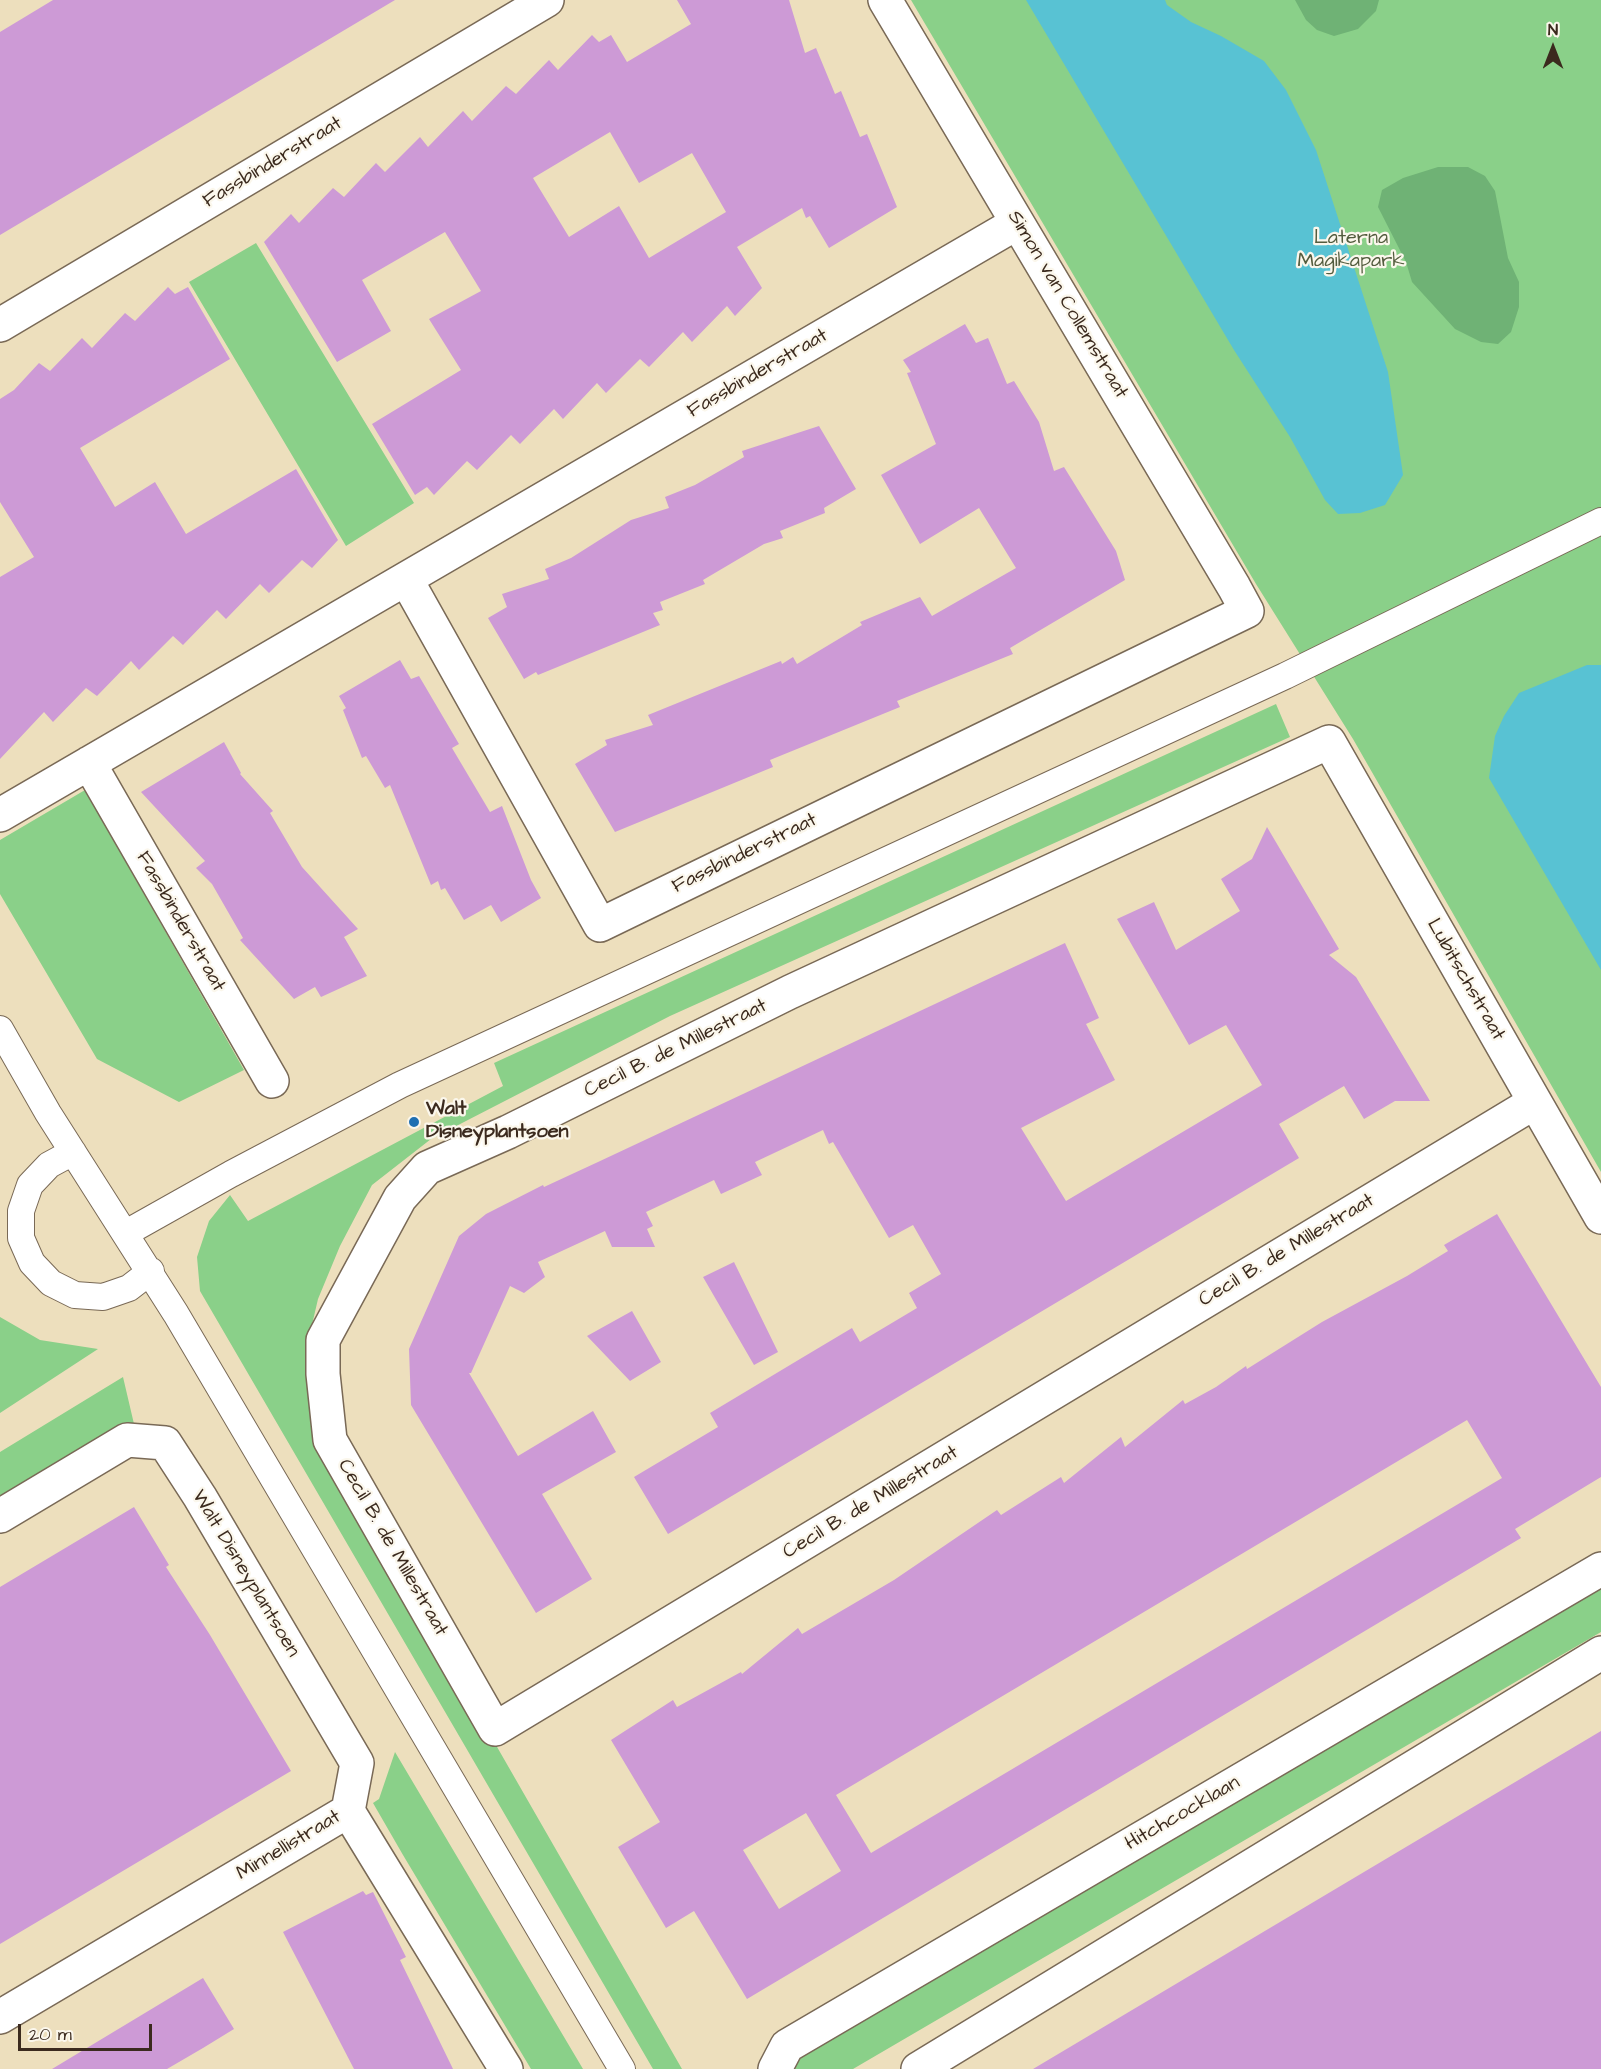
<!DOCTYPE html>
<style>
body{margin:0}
#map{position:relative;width:1601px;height:2069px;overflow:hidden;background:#eddfbd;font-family:"Architects Daughter",sans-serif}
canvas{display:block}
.north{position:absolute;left:1523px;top:18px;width:60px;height:60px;-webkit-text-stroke:4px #fbf7ec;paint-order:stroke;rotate:0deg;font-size:16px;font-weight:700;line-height:24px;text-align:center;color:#3b2a1e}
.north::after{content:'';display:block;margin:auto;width:21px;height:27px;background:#3b2a1e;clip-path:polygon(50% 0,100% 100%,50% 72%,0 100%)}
.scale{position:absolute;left:18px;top:2024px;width:134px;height:27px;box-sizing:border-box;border:3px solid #3b2a1e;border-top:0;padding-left:8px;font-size:18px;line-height:21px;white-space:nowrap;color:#3b2a1e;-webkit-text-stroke:4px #fbf7ec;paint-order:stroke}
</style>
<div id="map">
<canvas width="1601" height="2069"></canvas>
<div class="north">N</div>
<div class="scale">20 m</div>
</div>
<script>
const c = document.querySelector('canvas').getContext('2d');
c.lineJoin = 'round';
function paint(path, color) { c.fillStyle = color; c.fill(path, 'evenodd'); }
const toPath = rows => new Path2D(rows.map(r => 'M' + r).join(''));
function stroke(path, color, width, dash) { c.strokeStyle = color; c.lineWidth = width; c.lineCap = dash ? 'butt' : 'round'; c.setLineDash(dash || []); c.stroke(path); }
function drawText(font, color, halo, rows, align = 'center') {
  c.font = font + ' "Architects Daughter",sans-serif'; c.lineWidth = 4.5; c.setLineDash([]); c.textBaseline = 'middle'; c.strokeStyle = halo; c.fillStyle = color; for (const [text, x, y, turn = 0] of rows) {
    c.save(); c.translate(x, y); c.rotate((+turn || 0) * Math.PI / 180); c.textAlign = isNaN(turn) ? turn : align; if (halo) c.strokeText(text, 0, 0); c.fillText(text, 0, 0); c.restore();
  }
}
paint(toPath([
 [911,0,1601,0,1601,1172,1353,739,1256,584],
 [256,243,414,503,346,546,189,282],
 [1276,704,1290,737,670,1016,431,1139,372,1185,340,1246,318,1299,308,1342,311,1423,682,2069,653,2069,200,1291,197,1257,209,1221,230,1195,248,1221,503,1086,494,1063],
 [85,790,244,1070,179,1102,97,1059,0,894,0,840],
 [0,1317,40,1340,98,1349,0,1413],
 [123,1377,134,1424,0,1499,0,1452],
 [1601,1588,1601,1632,853,2069,795,2069,798,2058],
 [395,1752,583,2069,531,2069,403,1855,373,1803,379,1799]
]), '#8ad089');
paint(toPath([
 [1295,0,1379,0,1376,11,1358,29,1334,36,1317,30,1306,20],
 [1438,167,1468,167,1485,176,1495,191,1508,258,1519,282,1519,307,1511,332,1498,344,1481,342,1455,329,1412,282,1406,262,1378,207,1382,190,1403,178]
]), '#6fb275');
paint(toPath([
 [1026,0,1165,0,1167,5,1191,22,1221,36,1264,61,1286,90,1316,150,1388,372,1403,475,1385,505,1360,513,1338,514,1325,500,1290,437,1234,350],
 [1587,665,1601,665,1601,970,1489,778,1495,736,1504,716,1519,693]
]), '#58c2d3');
paint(toPath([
 [53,0,395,0,0,235,0,32],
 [677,0,789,0,805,53,816,48,835,94,841,91,860,137,867,134,897,207,829,248,810,216,806,218,802,208,737,247,762,288,735,316,727,306,692,342,683,332,649,367,640,359,606,393,597,383,563,419,554,409,520,444,511,435,477,470,467,461,434,495,427,487,415,495,372,424,461,370,429,319,481,291,445,232,362,280,391,331,337,362,264,242,291,214,299,223,333,188,344,197,376,163,385,172,420,137,428,147,463,111,472,121,506,86,516,94,549,60,558,70,592,35,599,42,611,35,627,62,691,24],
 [610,132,639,183,692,153,726,212,649,258,619,206,569,237,533,178],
 [168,287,175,294,188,287,230,359,80,448,115,507,155,482,186,534,296,469,338,540,312,568,302,560,269,593,260,584,226,619,217,610,183,645,173,636,139,670,131,661,97,696,86,688,53,722,44,712,0,759,0,577,34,557,0,502,0,399,14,390,39,363,50,371,82,338,92,348,125,313,135,321],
 [965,324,976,343,988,338,1007,384,1014,381,1039,422,1054,471,1064,467,1116,551,1125,580,1010,648,1013,654,897,701,900,707,770,760,773,767,615,832,575,764,607,745,605,740,653,725,648,715,781,661,782,664,793,657,797,664,862,625,860,622,920,597,932,616,1016,568,979,508,920,544,881,475,936,444,907,373,911,372,903,360],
 [819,426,856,489,824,508,825,513,780,531,783,538,764,544,703,580,705,584,660,602,663,610,653,613,660,625,538,675,536,672,524,679,488,618,507,607,502,594,549,579,545,569,571,558,631,520,669,508,665,497,695,485,744,457,742,451],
 [400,660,411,679,419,676,459,744,452,748,490,812,502,806,531,880,541,898,501,922,491,905,464,920,445,888,441,890,438,881,431,885,390,785,385,788,366,756,362,758,343,710,346,708,339,696],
 [224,742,241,773,240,774,273,811,270,813,302,867,358,929,344,937,367,976,321,997,315,987,294,999,240,940,243,938,212,884,196,868,205,861,141,792],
 [1267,827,1339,949,1329,955,1356,977,1430,1101,1395,1101,1364,1119,1344,1086,1279,1124,1299,1158,668,1534,634,1477,718,1427,710,1413,795,1362,852,1328,860,1342,917,1308,909,1293,941,1274,913,1225,889,1238,833,1142,829,1144,823,1130,755,1162,762,1175,721,1194,714,1180,646,1212,653,1226,647,1229,655,1247,612,1247,605,1231,538,1262,545,1277,524,1293,510,1286,471,1373,469,1373,518,1456,593,1411,616,1452,542,1494,592,1579,536,1613,411,1405,409,1349,459,1236,486,1214,543,1185,544,1187,598,1162,1065,943,1099,1018,1086,1024,1115,1080,1021,1128,1066,1201,1262,1085,1226,1025,1189,1045,1117,919,1154,902,1176,950,1240,911,1221,879,1252,859],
 [1497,1214,1601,1387,1601,1477,1515,1529,1521,1538,747,1999,694,1911,666,1928,618,1847,660,1822,611,1740,673,1700,677,1707,741,1672,742,1674,798,1628,802,1634,894,1580,997,1510,1001,1515,1061,1477,1064,1483,1121,1437,1125,1447,1183,1400,1185,1404,1216,1387,1246,1366,1247,1369,1322,1322,1407,1276,1448,1251,1444,1245],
 [1467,1420,1502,1478,871,1853,836,1795],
 [806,1813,841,1871,779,1909,743,1850],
 [734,1262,778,1352,754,1365,703,1277],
 [632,1311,661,1362,630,1381,587,1336],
 [134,1507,169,1565,166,1567,210,1635,291,1771,0,1944,0,1587],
 [1601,1731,1601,2069,1033,2069,1490,1797],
 [363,1891,366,1895,373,1892,406,1957,400,1960,453,2069,354,2069,283,1932],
 [203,1978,234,2029,203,2048,167,2069,52,2069]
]), '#cd9ad6');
const lane = toPath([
 [0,1029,48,1113,176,1314,622,2069],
 [73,1152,49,1165,30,1185,21,1211,21,1238,32,1263,51,1283,75,1295,103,1297,129,1288,151,1271],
 [126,1233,231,1174,400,1085,1285,676,1601,521]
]);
const street = toPath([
 [0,325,547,0],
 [406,579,600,925,1247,611,1234,587,885,0],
 [89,763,272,1081],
 [0,815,1017,223],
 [1535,1102,495,1729,330,1440,323,1374,323,1340,400,1198,427,1168,508,1132,790,992,1329,742,1535,1102,1601,1217],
 [0,1516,127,1440,165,1443,200,1497,357,1763,348,1811],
 [0,2017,348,1811,506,2069],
 [775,2069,787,2046,1601,1569],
 [918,2069,1601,1653]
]);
stroke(lane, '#796956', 28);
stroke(street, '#796956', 36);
stroke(lane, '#fff', 26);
stroke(street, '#fff', 33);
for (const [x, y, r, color] of [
 [414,1122,6,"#1f6fb2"]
]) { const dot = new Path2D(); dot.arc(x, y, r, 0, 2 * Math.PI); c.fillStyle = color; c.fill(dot); stroke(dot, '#fbf7ec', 2); }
drawText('20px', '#3b2a1e', '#fbf7ec', [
 ["Fassbinderstraat",273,163,-31],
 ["Simon van Collemstraat",1067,305,59],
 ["Fassbinderstraat",758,374,-30],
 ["Fassbinderstraat",745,854,-26],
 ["Fassbinderstraat",180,922,60],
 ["Lubitschstraat",1465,980,60],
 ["Cecil B. de Millestraat",676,1049,-26],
 ["Cecil B. de Millestraat",1287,1251,-31],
 ["Cecil B. de Millestraat",871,1503,-31],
 ["Cecil B. de Millestraat",392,1548,60],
 ["Walt Disneyplantsoen",245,1574,59],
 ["Hitchcocklaan",1183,1814,-30],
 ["Minnellistraat",289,1846,-31]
]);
drawText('20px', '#535c3e', '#fbf7ec', [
 ["Laterna",1351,239],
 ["Magikapark",1351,262]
]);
drawText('bold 20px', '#3b2a1e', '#fbf7ec', [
 ["Walt",426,1110],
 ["Disneyplantsoen",426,1133]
], 'left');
</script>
